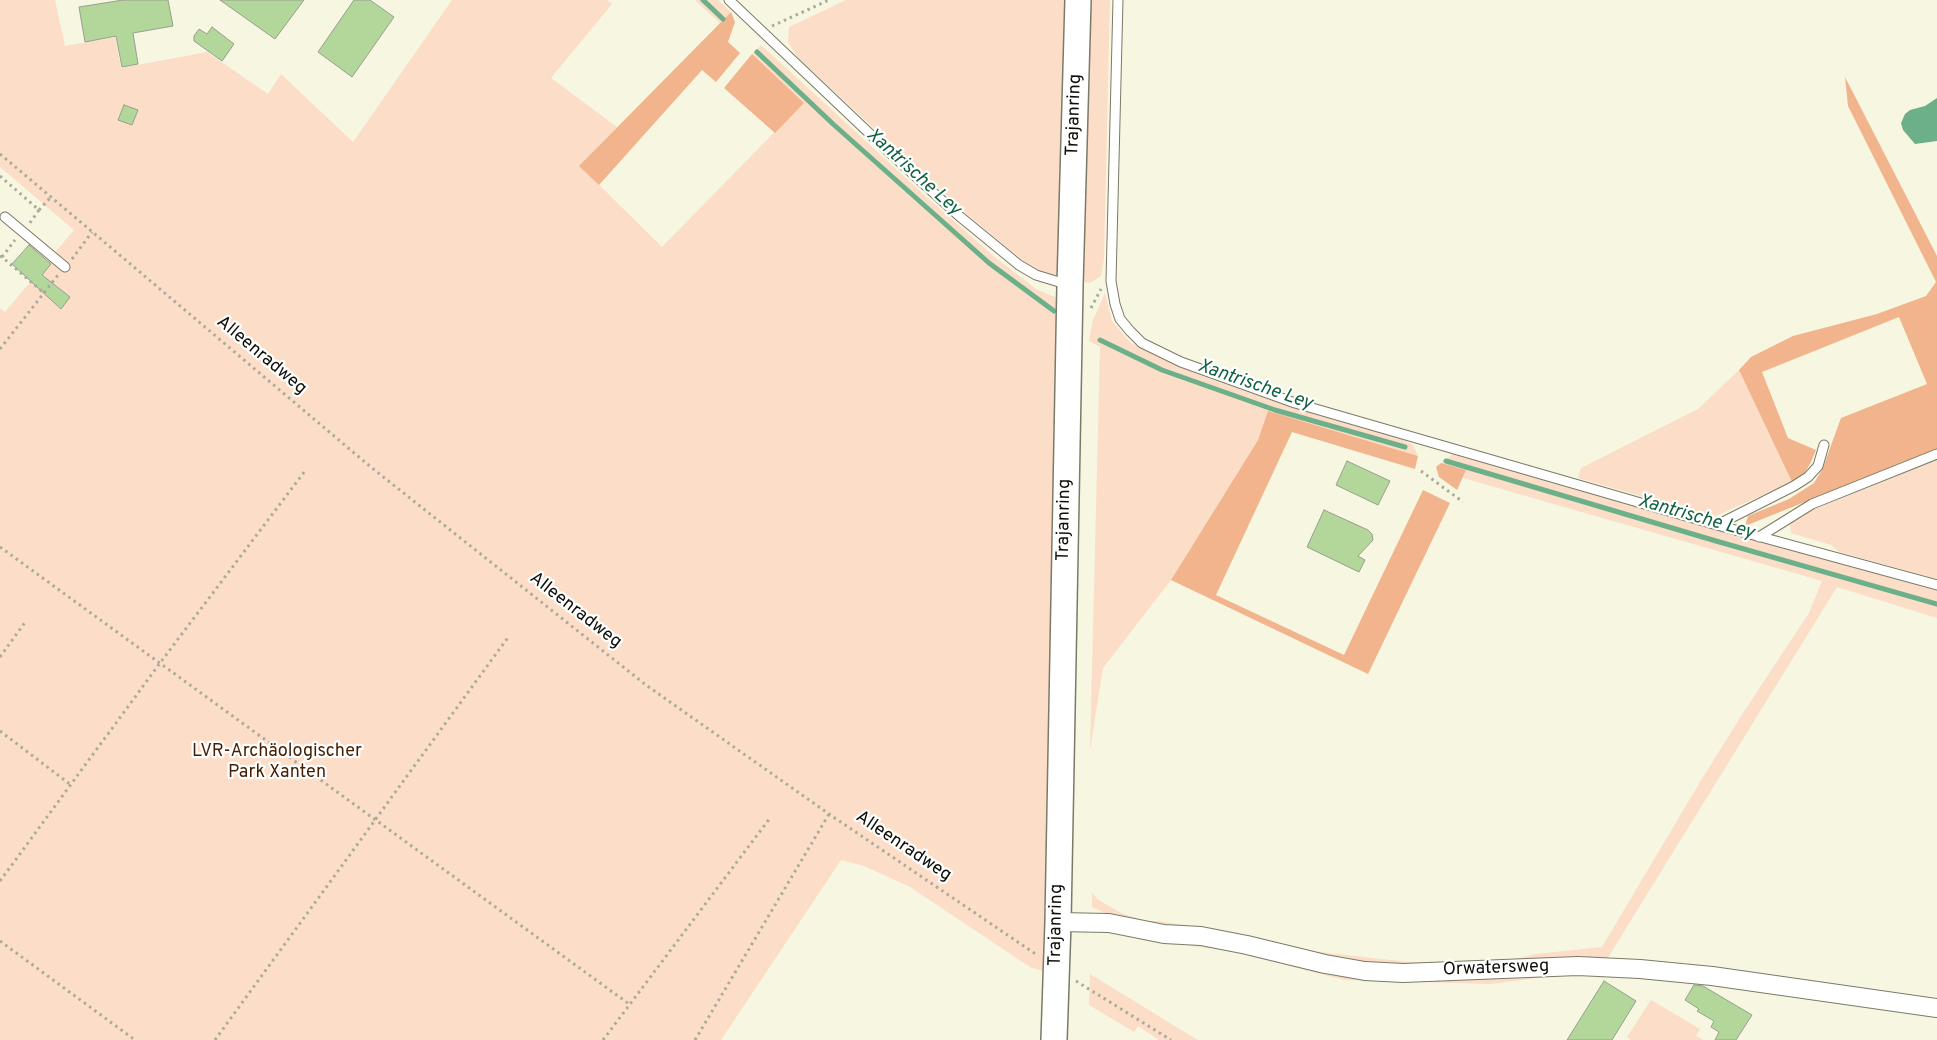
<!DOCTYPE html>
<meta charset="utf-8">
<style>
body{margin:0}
canvas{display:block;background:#f6f6e1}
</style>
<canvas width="1937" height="1040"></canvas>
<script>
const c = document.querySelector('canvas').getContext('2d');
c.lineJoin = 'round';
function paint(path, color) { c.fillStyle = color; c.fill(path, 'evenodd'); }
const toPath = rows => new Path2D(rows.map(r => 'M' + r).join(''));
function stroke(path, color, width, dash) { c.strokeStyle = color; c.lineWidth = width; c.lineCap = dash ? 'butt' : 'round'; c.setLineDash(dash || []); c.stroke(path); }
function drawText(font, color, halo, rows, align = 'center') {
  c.font = font + ' Overpass,sans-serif'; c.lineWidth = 4.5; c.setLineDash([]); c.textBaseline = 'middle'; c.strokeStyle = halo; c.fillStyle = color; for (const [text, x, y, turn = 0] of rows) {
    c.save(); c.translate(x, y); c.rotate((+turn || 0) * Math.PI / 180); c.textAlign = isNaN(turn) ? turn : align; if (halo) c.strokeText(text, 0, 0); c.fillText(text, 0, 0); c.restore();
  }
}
paint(toPath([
 [0,0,55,0,65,46,115,37,121,68,207,52,268,94,281,74,353,142,452,0,607,0,612,4,551,78,617,127,580,166,662,247,803,103,752,54,761,45,931,201,996,258,1036,289,1062,300,1043,971,1030,967,910,887,864,866,841,860,721,1040,0,1040,0,308,5,312,74,230,0,167],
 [695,0,718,0,731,12,720,23],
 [846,0,1067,0,1063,278,1045,274,1026,263,1003,244,967,214,798,58,788,42,789,27],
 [1090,0,1110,0,1104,258,1101,276,1090,283,1079,281],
 [1105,293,1112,321,1131,343,1202,376,1267,399,1401,439,1413,445,1418,456,1268,412,1258,440,1171,580,1103,668,1090,750,1100,347,1089,341,1093,320],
 [1739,370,1792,482,1713,517,1578,478,1581,468,1698,409],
 [1453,454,1937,591,1937,618,1837,587,1607,959,1405,969,1124,922,1092,907,1092,892,1097,899,1121,913,1145,921,1157,921,1239,934,1301,950,1409,962,1492,964,1536,954,1602,947,1700,782,1745,710,1809,613,1822,581,1463,478,1466,470,1441,463],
 [1937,460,1937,579,1839,552,1831,545,1791,533,1790,524,1795,517],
 [1168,937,1349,973,1592,971,1491,984,1344,980,1235,952,1145,939],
 [1090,974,1183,1031,1198,1040,1159,1040,1138,1026,1134,1032,1089,1005],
 [1651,1000,1700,1029,1696,1036,1703,1040,1631,1040,1627,1037]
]), '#fcddc8');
paint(toPath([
 [731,12,735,22,728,42,740,53,716,82,702,70,599,185,579,166],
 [752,54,804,103,775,133,724,88],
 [1845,77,1937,256,1937,449,1745,526,1748,516,1789,499,1814,483,1822,470,1841,418,1927,384,1899,317,1762,372,1788,438,1816,450,1811,462,1803,476,1792,482,1739,370,1751,357,1793,336,1877,314,1926,296,1936,282,1848,106],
 [1268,411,1418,456,1415,469,1292,432,1216,595,1344,655,1423,490,1450,503,1368,674,1171,580,1258,440],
 [1441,463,1466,470,1457,490,1439,477,1436,467]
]), '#f1b48c');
paint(toPath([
 [1937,98,1937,141,1915,144,1903,130,1901,123,1905,114,1910,110,1925,106]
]), '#6cb08a');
stroke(toPath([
 [703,0,723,19],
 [757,52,833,124,989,263,1054,311],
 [1100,340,1162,370,1275,410,1405,447],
 [1446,461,1716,541,1937,604]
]), '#6cb08a', 5);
const building = toPath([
 [123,0,168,0,173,26,133,33,138,64,122,67,116,36,85,42,79,7,123,0],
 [220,0,304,0,275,39,220,0],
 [354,0,370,0,394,17,352,77,318,52,354,0],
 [212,27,234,44,222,61,194,41,194,36,199,29,207,34,212,27],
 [124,105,138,110,132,125,118,120,124,105],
 [29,245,51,264,42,275,70,297,61,309,12,264,29,245],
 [1347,461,1390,481,1378,505,1336,485,1347,461],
 [1324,510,1368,530,1372,534,1373,540,1358,556,1365,560,1359,572,1307,547,1324,510],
 [1604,981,1636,1001,1612,1040,1567,1040,1604,981],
 [1694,985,1703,986,1752,1015,1736,1040,1715,1040,1719,1032,1711,1027,1714,1021,1697,1011,1699,1009,1685,1000,1694,985]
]);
paint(building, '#b3d69a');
stroke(building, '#96a08f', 1);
const service = toPath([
 [729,0,889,152,958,215,1019,265,1036,275,1069,285],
 [1118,0,1111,281,1115,304,1120,319,1130,331,1142,343,1181,362,1295,403,1717,525,1937,585],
 [5,217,65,267],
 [1717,525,1794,486,1808,477,1818,466,1824,445],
 [1759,537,1812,504,1937,454]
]);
const minor = toPath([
 [1058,922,1109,923,1164,934,1201,936,1247,945,1325,964,1365,971,1403,973,1578,966,1640,969,1712,976,1937,1008]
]);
const secondary = toPath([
 [1054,1040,1058,922,1070,285,1078,0]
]);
stroke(service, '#7b7a68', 11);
stroke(minor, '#7b7a68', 20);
stroke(secondary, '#7b7a68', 28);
stroke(toPath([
 [772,26,829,0],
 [0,154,372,468,646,685,829,814,1037,955],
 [0,176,39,210,29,224],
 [39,210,51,197],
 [0,256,2,257,44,293],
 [2,257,15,240],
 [72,259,92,232],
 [1091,308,1101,289],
 [0,349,58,275],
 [1421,471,1463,502],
 [0,547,629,1004],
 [0,657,26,621],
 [0,731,71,785],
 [0,881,160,663,305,471],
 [0,941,135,1040],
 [1076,981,1171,1040],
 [215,1040,509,636],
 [603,1040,770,818],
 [695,1040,829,814]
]), '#abab9b', 3, [2.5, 4]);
stroke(service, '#fff', 9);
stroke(minor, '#fff', 18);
stroke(secondary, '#fff', 25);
drawText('18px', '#0e0e08', '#fff', [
 ["Trajanring",1075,115,-88],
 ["Alleenradweg",261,356,40],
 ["Trajanring",1065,520,-89],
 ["Alleenradweg",575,611,38],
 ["Alleenradweg",903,847,34],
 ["Trajanring",1057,925,-89],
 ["Orwatersweg",1496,969,-2]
]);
drawText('18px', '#441e00', '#fff', [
 ["LVR-Archäologischer",277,752],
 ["Park Xanten",277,773]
]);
drawText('italic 19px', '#10623f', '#fff', [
 ["Xantrische Ley",913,173,42],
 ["Xantrische Ley",1255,386,19],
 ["Xantrische Ley",1696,518,16]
]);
</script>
